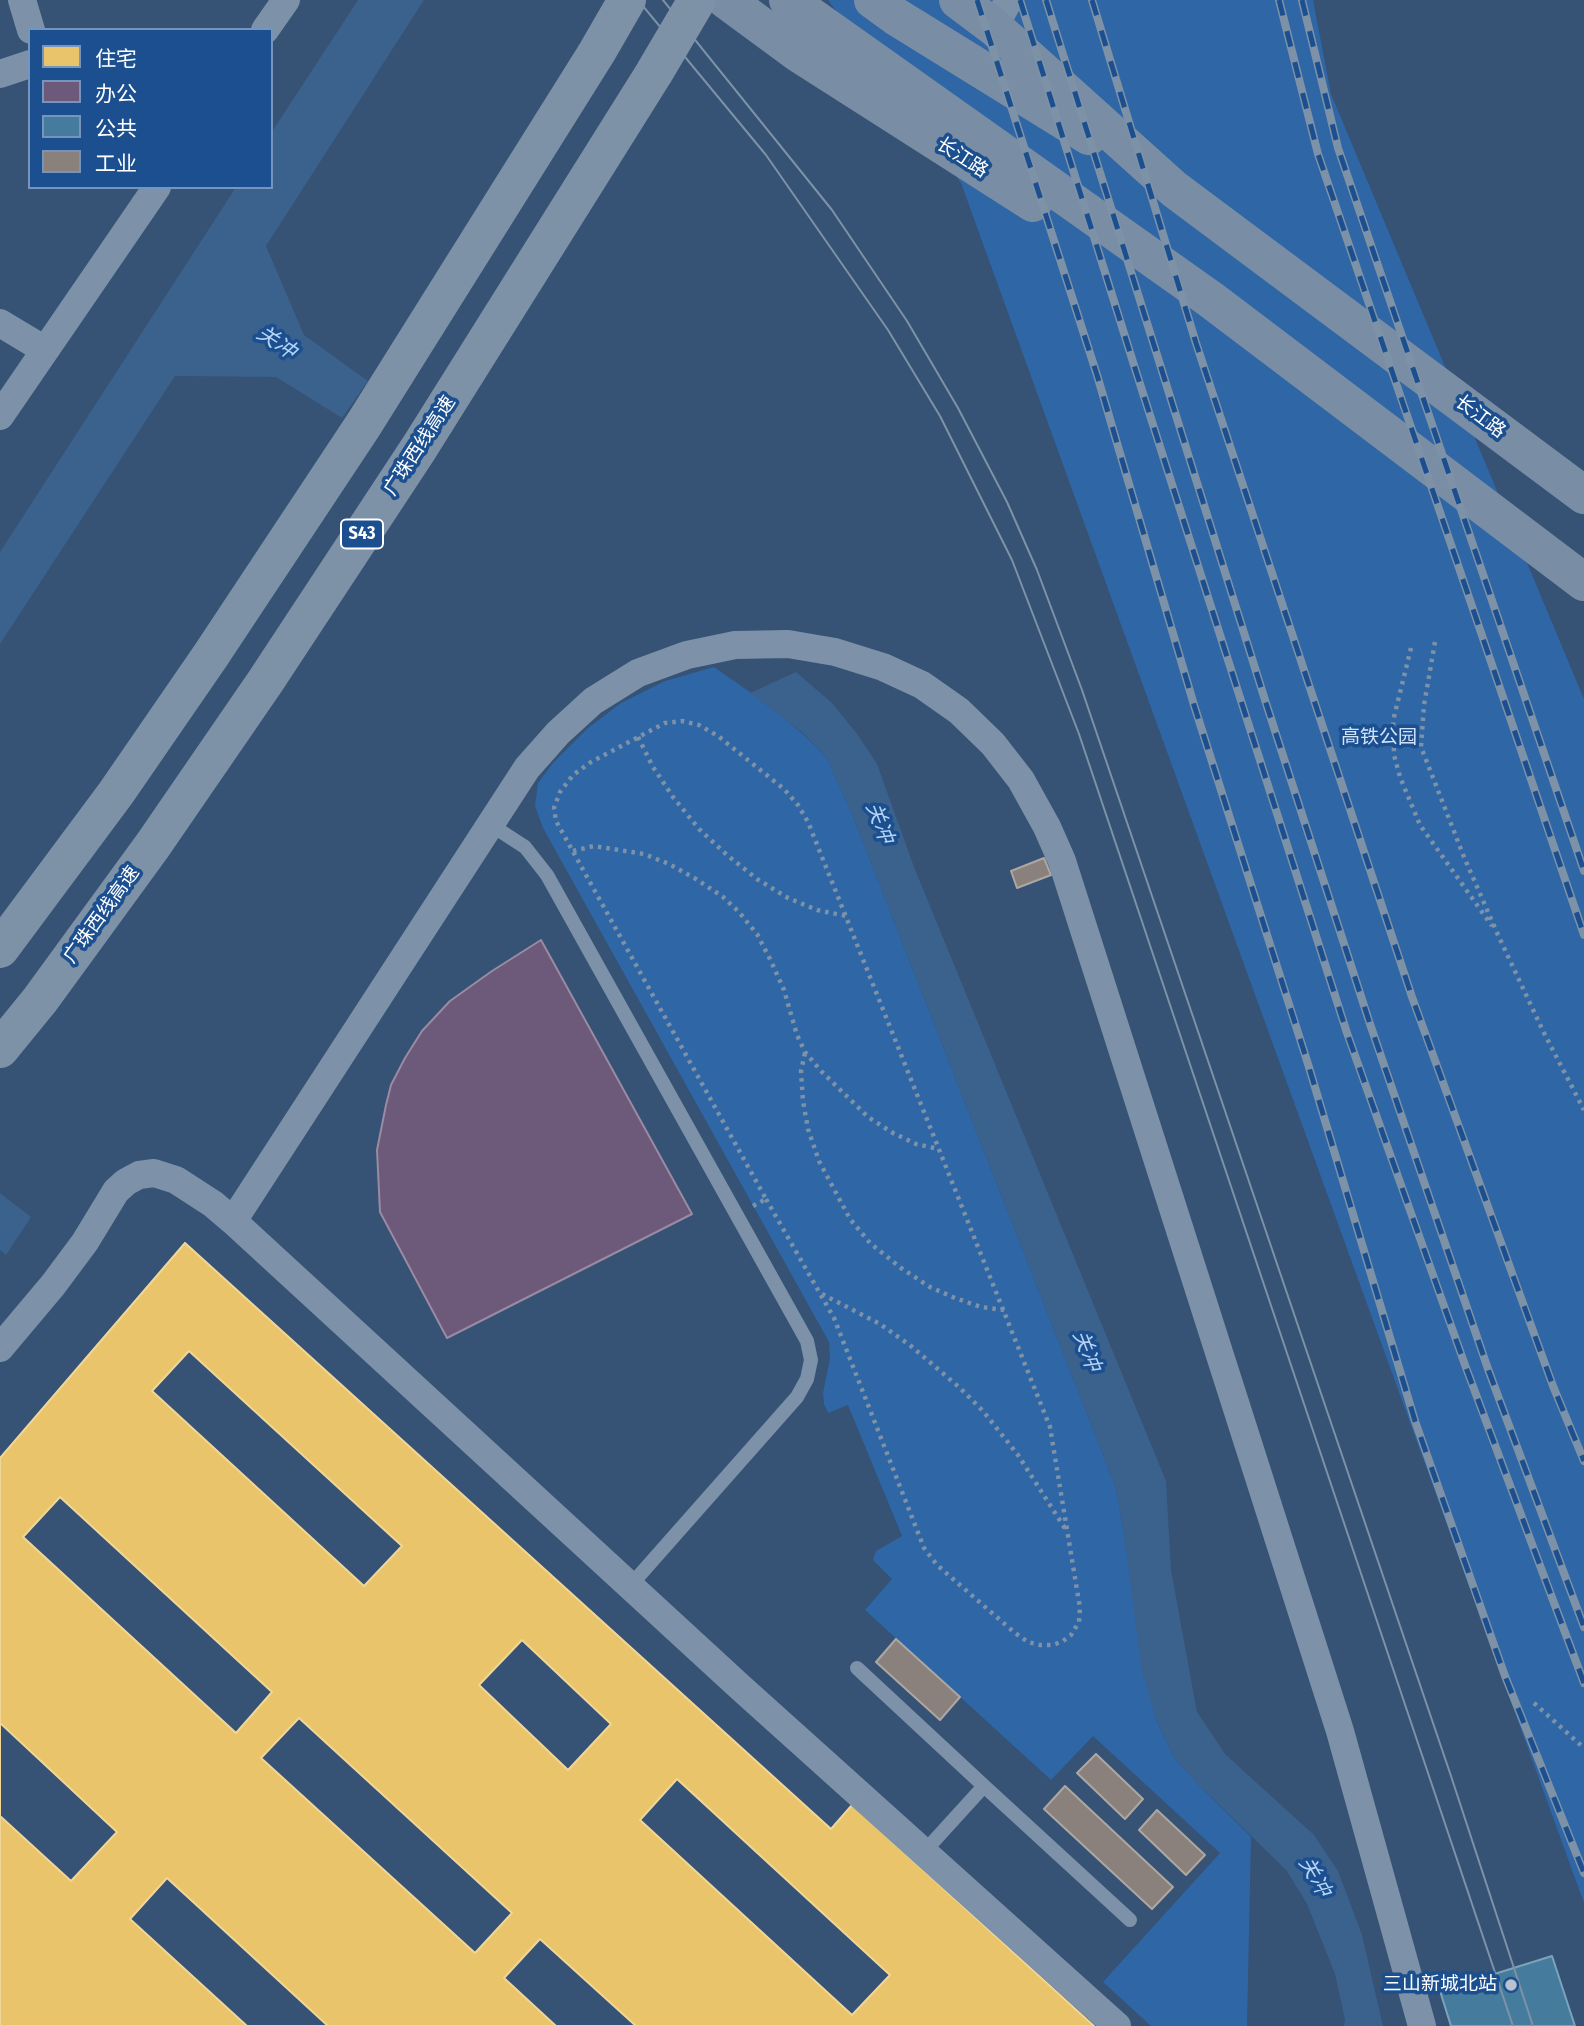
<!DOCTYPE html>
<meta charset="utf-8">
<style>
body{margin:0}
#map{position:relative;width:1584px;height:2026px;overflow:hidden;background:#365274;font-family:"Fira Sans Condensed","Noto Sans SC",sans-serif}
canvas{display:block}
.legend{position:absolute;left:28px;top:28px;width:245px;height:161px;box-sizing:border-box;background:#1b4f8f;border:2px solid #7695bc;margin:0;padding:9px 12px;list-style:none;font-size:21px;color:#fff}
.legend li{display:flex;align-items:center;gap:14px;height:35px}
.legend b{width:35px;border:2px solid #7695bc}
</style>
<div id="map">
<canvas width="1584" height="2026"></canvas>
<ul class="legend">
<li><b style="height:19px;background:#e9c46a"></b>住宅</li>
<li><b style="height:19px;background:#6d597a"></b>办公</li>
<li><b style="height:19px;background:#457b9d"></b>公共</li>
<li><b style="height:19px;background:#8a817c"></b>工业</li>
</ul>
</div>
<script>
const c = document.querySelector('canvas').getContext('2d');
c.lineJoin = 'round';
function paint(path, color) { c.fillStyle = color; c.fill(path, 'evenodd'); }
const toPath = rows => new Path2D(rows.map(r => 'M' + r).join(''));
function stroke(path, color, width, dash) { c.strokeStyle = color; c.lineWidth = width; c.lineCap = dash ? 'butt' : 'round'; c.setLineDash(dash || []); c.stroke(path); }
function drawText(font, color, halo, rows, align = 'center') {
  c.font = font + ' "Fira Sans Condensed","Noto Sans SC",sans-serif'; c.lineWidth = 7; c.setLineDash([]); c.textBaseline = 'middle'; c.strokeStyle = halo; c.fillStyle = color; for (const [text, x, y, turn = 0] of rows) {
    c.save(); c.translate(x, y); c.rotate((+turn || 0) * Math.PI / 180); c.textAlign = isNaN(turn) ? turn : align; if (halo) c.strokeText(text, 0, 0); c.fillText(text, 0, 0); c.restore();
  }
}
paint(toPath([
 [828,0,1313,0,1331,94,1584,699,1584,1903,961,183],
 [714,667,767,704,803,734,827,758,852,814,1116,1488,1156,1719,1173,1756,1196,1782,1251,1837,1247,2026,1151,2026,1103,1982,1220,1853,1093,1736,1051,1780,865,1610,892,1579,873,1560,876,1551,902,1536,848,1405,828,1413,824,1404,823,1393,830,1358,829,1342,543,828,535,806,538,783,553,763,588,728,621,703,665,681]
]), '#2f66a5');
paint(toPath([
 [358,0,424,0,266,246,304,335,368,381,342,418,276,377,175,376,0,644,0,552,236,187,271,187,271,133],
 [796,672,832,703,858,735,877,764,914,867,1166,1481,1171,1570,1197,1712,1225,1754,1314,1835,1338,1871,1362,1935,1383,2026,1344,2026,1345,2020,1335,1974,1307,1904,1287,1871,1196,1782,1173,1756,1156,1719,1142,1671,1123,1528,1116,1488,852,814,827,758,803,733,750,693],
 [0,1193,31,1217,6,1255,0,1250]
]), '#3b618d');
const homes = toPath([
 [185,1243,831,1829,852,1805,1094,2026,0,2026,0,1458,185,1243],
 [189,1351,402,1546,364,1586,152,1391,189,1351],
 [60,1497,272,1692,236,1733,23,1537,60,1497],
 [522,1640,611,1724,568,1770,479,1685,522,1640],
 [299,1718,512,1913,475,1953,261,1758,299,1718],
 [0,1723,117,1832,71,1881,0,1816,0,1723],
 [677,1779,890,1975,852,2015,640,1820,677,1779],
 [167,1878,328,2026,247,2026,130,1919,167,1878],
 [540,1939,636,2026,556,2026,504,1978,540,1939]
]);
paint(homes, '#e9c46a');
stroke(homes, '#f0d697', 2);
const offices = toPath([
 [541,940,692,1214,447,1338,380,1212,377,1150,386,1105,391,1085,405,1058,422,1031,450,1001,492,971,541,940]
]);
paint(offices, '#6d597a');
stroke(offices, '#998ba2', 2);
const public = toPath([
 [1552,1956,1575,2026,1451,2026,1440,1991,1552,1956]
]);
paint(public, '#457b9d');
stroke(public, '#7da3ba', 2);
const industry = toPath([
 [1044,858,1051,875,1017,888,1011,871,1044,858],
 [896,1639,960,1697,940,1720,876,1662,896,1639],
 [1096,1754,1143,1799,1125,1819,1077,1773,1096,1754],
 [1065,1786,1173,1887,1152,1909,1044,1809,1065,1786],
 [1157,1810,1205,1855,1186,1875,1139,1830,1157,1810]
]);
paint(industry, '#8a817c');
stroke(industry, '#ada7a3', 2);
stroke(toPath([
 [1435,642,1424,705,1421,747,1464,857,1498,935,1543,1031,1584,1110],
 [1411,648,1393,721,1394,755,1400,777,1420,825,1492,926],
 [638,737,653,767,673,797,699,829,727,855,757,879,788,898,817,910,846,916],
 [573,851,594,846,644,854,669,864,696,879,723,897,739,912,757,934,770,959,784,990,797,1035,805,1052,821,1071,868,1117,893,1133,916,1144,939,1149],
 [805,1053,801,1071,803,1101,808,1129,819,1161,850,1219,870,1243,901,1268,930,1287,955,1298,981,1307,1004,1310],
 [753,1206,766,1199,556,821,554,808,560,792,573,775,591,762,665,723,682,721,699,725,718,736,784,789,798,805,808,822,1050,1427,1080,1608,1079,1622,1071,1635,1063,1641,1053,1645,1040,1645,1028,1642,1015,1633,937,1565,924,1548,834,1318,766,1199],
 [822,1294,880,1324,911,1346,960,1388,983,1411,1018,1455,1066,1530],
 [1534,1703,1584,1748]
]), '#7d92a8', 4.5, [3.5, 5]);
stroke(toPath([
 [491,825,525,847,547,875,807,1341,811,1360,807,1379,797,1397,630,1586],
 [857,1668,984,1786],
 [924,1852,984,1786,1130,1920]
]), '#7d92a8', 14);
stroke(toPath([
 [22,0,31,30],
 [994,27,1009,0],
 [265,30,286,0],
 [0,74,30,64],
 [0,323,45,350],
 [0,416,157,187],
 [233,1221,527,768,558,733,593,701,638,673,687,655,735,645,788,644,835,652,883,667,922,685,959,711,993,744,1021,780,1047,827,1062,861,1340,1731,1422,2026],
 [0,1348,53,1285,85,1242,116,1191,126,1182,139,1175,154,1173,176,1180,213,1204,233,1221,740,1687,1117,2026]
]), '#7d92a8', 28);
stroke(toPath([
 [726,0,798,53,1033,203],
 [788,0,1210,299,1584,582],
 [873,0,895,16,1089,136],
 [958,0,994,27,1174,189,1584,495]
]), '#798da4', 38);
stroke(toPath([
 [0,949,116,793,211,655,364,424,597,52,627,0],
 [0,1049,40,1000,153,845,265,682,419,448,654,73,697,0]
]), '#7e92a7', 38);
stroke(toPath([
 [638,0,766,155,888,330,940,416,1012,560,1079,734,1513,2026],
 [663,0,832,210,907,321,958,408,1007,502,1037,570,1082,690,1450,1773,1533,2026]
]), '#7e92a7', 2);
const rail = toPath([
 [977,0,1097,375,1194,705,1308,1064,1415,1421,1505,1676,1584,1873],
 [1020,0,1133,362,1347,1033,1465,1365,1584,1683],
 [1046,0,1265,700,1370,1024,1488,1369,1584,1627],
 [1092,0,1196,343,1412,997,1553,1386,1584,1461],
 [1279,0,1318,154,1584,935],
 [1302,0,1338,148,1584,871]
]);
stroke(rail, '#7e92a7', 8);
stroke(rail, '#1b4f8f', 5, [16]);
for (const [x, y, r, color] of [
 [1511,1985,7,"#b9c2ce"]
]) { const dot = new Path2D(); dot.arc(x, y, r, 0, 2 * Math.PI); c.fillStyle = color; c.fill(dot); stroke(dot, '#1b4f8f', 2.5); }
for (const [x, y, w] of [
 [362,534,42]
]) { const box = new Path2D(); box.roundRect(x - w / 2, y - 14.5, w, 29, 5); c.fillStyle = '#1b4f8f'; c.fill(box); stroke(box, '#fff', 2); }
drawText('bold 18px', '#fff', null, [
 ["S43",362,534]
]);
drawText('19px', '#fff', '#1b4f8f', [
 ["长江路",962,158,33],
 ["长江路",1480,417,37],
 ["广珠西线高速",420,446,-57],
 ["广珠西线高速",102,915,-54]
]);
drawText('19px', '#cfe3fa', '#1b4f8f', [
 ["高铁公园",1379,738]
]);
drawText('19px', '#fff', '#1b4f8f', [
 ["三山新城北站",1497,1985]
], 'right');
drawText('italic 21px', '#b5d3f5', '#1b4f8f', [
 ["关冲",276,343,33],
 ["关冲",879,823,69],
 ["关冲",1086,1351,69],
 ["关冲",1314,1877,60]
]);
</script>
